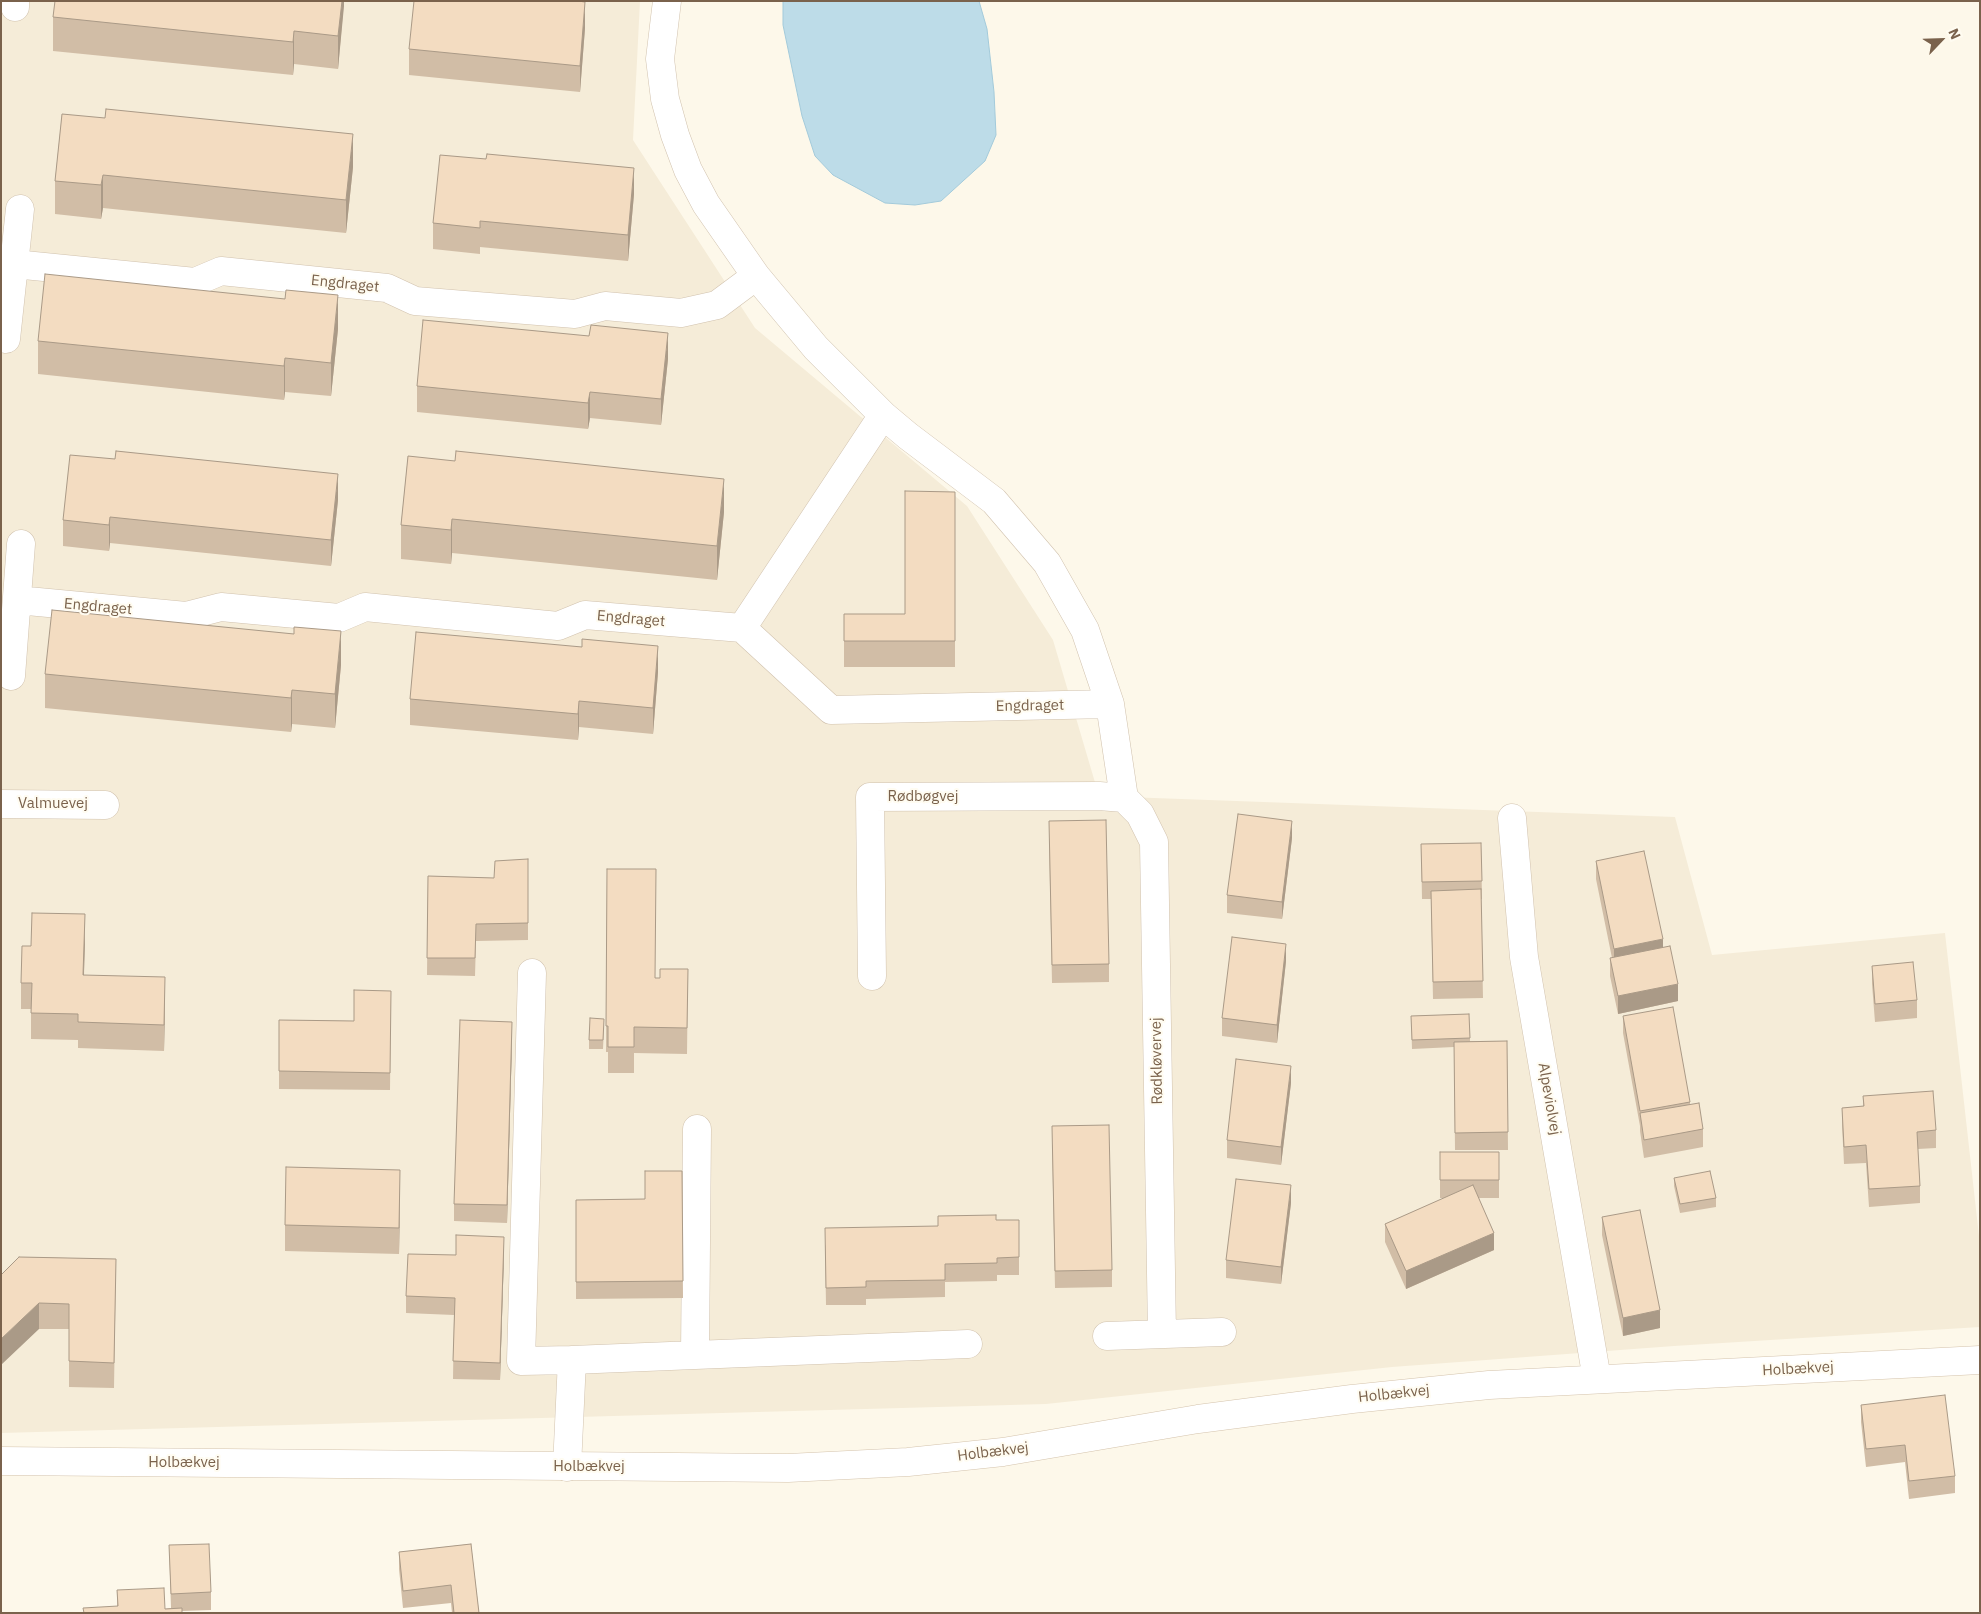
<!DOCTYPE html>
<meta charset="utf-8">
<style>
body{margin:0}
#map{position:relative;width:1981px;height:1614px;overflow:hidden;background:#fdf8ea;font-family:"IBM Plex Sans",sans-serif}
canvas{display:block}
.frame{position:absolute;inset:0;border:2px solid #7a624c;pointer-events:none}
.north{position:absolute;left:1916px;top:15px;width:50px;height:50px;-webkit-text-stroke:4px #fffcf1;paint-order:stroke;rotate:66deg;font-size:14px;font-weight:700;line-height:20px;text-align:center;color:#7a624c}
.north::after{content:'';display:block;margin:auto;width:18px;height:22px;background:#7a624c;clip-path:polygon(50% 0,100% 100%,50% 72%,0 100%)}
</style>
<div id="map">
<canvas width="1981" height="1614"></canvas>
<div class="frame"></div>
<div class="north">N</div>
</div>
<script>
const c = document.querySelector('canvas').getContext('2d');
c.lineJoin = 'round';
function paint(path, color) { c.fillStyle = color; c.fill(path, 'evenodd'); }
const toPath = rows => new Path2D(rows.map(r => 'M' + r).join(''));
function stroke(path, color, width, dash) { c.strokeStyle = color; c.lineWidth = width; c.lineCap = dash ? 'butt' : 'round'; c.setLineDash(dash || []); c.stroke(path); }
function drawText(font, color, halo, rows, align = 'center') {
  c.font = font + ' "IBM Plex Sans",sans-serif'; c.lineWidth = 4; c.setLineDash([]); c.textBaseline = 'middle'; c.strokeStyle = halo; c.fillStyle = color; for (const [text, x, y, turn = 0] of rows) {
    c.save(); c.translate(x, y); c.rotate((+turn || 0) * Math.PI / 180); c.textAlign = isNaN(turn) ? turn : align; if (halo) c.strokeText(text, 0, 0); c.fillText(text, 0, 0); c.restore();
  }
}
paint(toPath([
 [1,1,640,1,633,140,755,328,967,506,1053,640,1099,796,1675,817,1712,955,1945,933,1980,1245,1980,1327,1674,1346,1392,1367,1046,1404,1,1433]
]), '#f5ecd8');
const water = toPath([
 [783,1,979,1,987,29,994,92,996,135,985,161,941,201,915,205,885,203,833,175,815,156,802,116,783,25,783,1]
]);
paint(water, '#bddce8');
stroke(water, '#a3cada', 1);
const street = toPath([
 [667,1,660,59,665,99,675,135,688,170,706,204,756,276,816,348,883,415,908,436,994,501,1047,563,1085,630,1110,704,831,710,742,628,883,415],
 [15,7,15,1],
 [14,264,195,282,221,271,387,288,415,301,575,314,605,306,681,313,717,305,756,276],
 [6,339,20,209],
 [17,600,186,616,221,607,339,618,365,607,558,626,585,615,742,628],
 [11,676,21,544],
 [1110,704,1124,798],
 [1124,798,1140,814,1154,842,1162,1334],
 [1,804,105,805],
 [1512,818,1524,957,1597,1379],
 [532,973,521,1361,572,1360],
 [872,976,870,797,1099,796,1124,798],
 [1107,1336,1222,1332],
 [695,1355,968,1344],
 [567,1467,572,1360,695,1355,697,1129]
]);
const secondary = toPath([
 [1,1461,788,1468,908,1462,1003,1452,1198,1419,1352,1399,1489,1385,1980,1360]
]);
stroke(street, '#d1c2ae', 29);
stroke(secondary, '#d4c3ac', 29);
stroke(street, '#fff', 28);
stroke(secondary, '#fff', 28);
paint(toPath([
 [344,1,338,69,294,64,293,75,53,51,53,17],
 [585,28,580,92,409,75,409,49],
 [62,114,353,167,346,233,103,208,101,219,55,214,55,181],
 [634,194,628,261,480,247,480,254,433,249,433,223],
 [338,329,331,396,285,392,284,400,38,374,38,341],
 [668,359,661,425,590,418,588,429,417,412,417,386],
 [408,456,724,512,717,580,452,553,451,564,401,559,401,525],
 [955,492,955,667,844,667,844,614,905,614],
 [338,500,331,566,110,543,109,551,63,546,63,520],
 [294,634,341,665,335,728,292,724,291,732,45,708,45,674],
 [658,672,653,734,579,727,578,740,410,725,410,699],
 [1292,838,1282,919,1227,913,1227,895],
 [1049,839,1109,964,1109,982,1052,983],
 [1481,843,1482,899,1481,899,1483,998,1433,999,1431,899,1422,899,1421,844],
 [528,859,528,940,476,941,475,976,427,975,428,876,494,878],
 [1596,861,1663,947,1678,1001,1618,1014,1610,976,1610,958,1612,958,1596,879],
 [607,869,655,978,660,978,688,969,687,1054,634,1053,634,1073,608,1073,608,1052,606,1052],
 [85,940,84,975,165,1003,164,1051,78,1048,78,1040,31,1039,31,1009,21,1009,21,983,31,946],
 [1286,961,1277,1043,1222,1036,1222,1018],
 [1872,966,1917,1000,1917,1018,1875,1022,1872,984],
 [391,991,390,1090,279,1089,279,1020,354,1021],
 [1469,1014,1470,1041,1507,1041,1508,1150,1455,1150,1454,1047,1412,1049,1411,1016],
 [1623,1016,1690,1102,1690,1104,1703,1129,1703,1147,1644,1158,1640,1131,1640,1126,1623,1033],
 [604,1027,603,1049,589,1049,589,1040],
 [512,1040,507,1223,454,1221,454,1204],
 [1291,1083,1281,1165,1227,1158,1227,1140],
 [1863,1096,1936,1130,1936,1148,1918,1149,1920,1186,1920,1203,1869,1207,1866,1163,1844,1164,1842,1125,1842,1108,1863,1106],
 [1052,1144,1112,1270,1112,1287,1055,1288],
 [1440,1152,1499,1152,1499,1198,1479,1198,1494,1250,1406,1289,1385,1242,1385,1224,1445,1198,1440,1198],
 [682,1171,683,1298,576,1299,576,1200,645,1199],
 [1674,1178,1716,1198,1716,1207,1680,1213,1674,1186],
 [400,1196,399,1254,285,1251,285,1225],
 [1291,1203,1281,1284,1226,1278,1226,1260],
 [938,1216,996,1220,1019,1220,1019,1275,997,1275,997,1281,945,1282,945,1297,866,1299,866,1305,826,1305,825,1245,938,1226],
 [1602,1217,1660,1328,1623,1336,1602,1235],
 [504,1254,500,1380,453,1379,454,1315,406,1313,406,1296,456,1255],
 [19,1257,116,1259,114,1388,69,1387,69,1329,39,1329],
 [1861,1405,1955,1476,1955,1493,1909,1499,1905,1462,1866,1467,1861,1422],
 [471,1544,479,1613,452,1613,451,1603,403,1608,399,1569,399,1552],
 [169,1545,211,1592,211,1610,182,1611,117,1606,117,1590,165,1609,171,1608]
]), '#d1bda6');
paint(toPath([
 [342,1,344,1,344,6,338,69,338,36],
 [585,2,585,28,580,92,580,66],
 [294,31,294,64,293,75,293,42],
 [353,134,353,167,346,233,346,200],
 [634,168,634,194,628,261,628,235],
 [103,175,103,208,101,219,101,185],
 [338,295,338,329,331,396,331,363],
 [668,333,668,359,661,425,661,399],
 [285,358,285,392,284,400,284,366],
 [590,392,590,418,588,429,588,403],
 [338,474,338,500,331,566,331,540],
 [724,479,724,512,717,580,717,546],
 [110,517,110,543,109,551,109,525],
 [452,519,452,553,451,564,451,530],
 [341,631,341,665,335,728,335,694],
 [658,646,658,672,653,734,653,708],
 [292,690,292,724,291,732,291,698],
 [579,701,579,727,578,740,578,714],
 [1292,821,1292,838,1282,919,1282,902],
 [85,914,85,940,83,1001,83,975],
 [1663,939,1663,956,1614,967,1614,949],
 [1286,944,1286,961,1277,1043,1277,1025],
 [165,977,165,1003,164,1051,164,1025],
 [1678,984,1678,1001,1618,1014,1618,996],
 [512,1022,512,1040,507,1223,507,1205],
 [1291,1066,1291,1083,1281,1165,1281,1147],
 [400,1170,400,1196,399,1254,399,1228],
 [1291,1185,1291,1203,1281,1284,1281,1267],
 [1494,1233,1494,1250,1406,1289,1406,1271],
 [504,1237,504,1254,500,1380,500,1363],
 [39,1303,39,1329,1,1365,1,1339],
 [1660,1310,1660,1328,1623,1336,1623,1318]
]), '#aa9a87');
const building = toPath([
 [55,1,342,1,338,36,294,31,293,42,53,17,55,1],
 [414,1,578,1,585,2,580,66,409,49,414,1],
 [106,109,353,134,346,200,103,175,101,185,55,181,62,114,105,118,106,109],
 [487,154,634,168,628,235,480,221,480,228,433,223,440,155,486,159,487,154],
 [45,274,285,299,286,290,338,295,331,363,285,358,284,366,38,341,45,274],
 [423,320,589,336,591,325,668,333,661,399,590,392,588,403,417,386,423,320],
 [116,451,338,474,331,540,110,517,109,525,63,520,70,455,115,459,116,451],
 [456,451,724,479,717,546,452,519,451,530,401,525,408,456,455,461,456,451],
 [905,491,955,492,955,641,844,641,844,614,905,614,905,491],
 [52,610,294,634,294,627,341,631,335,694,292,690,291,698,45,674,52,610],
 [416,632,582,647,582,639,658,646,653,708,579,701,578,714,410,699,416,632],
 [1238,814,1292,821,1282,902,1227,895,1238,814],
 [1106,820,1109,964,1052,965,1049,821,1106,820],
 [1481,843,1482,881,1422,882,1421,844,1481,843],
 [1644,851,1663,939,1614,949,1596,861,1644,851],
 [528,859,528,923,476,924,475,958,427,958,428,876,494,878,495,861,528,859],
 [607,869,656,869,655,978,660,978,660,969,688,969,687,1028,634,1027,634,1047,608,1047,608,1026,606,1026,607,869],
 [1481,889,1483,981,1433,982,1431,891,1481,889],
 [32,913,85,914,83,975,165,977,164,1025,78,1022,78,1014,31,1013,32,983,21,983,22,946,31,946,32,913],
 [1232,937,1286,944,1277,1025,1222,1018,1232,937],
 [1670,946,1678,984,1618,996,1610,958,1670,946],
 [1913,962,1917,1000,1875,1004,1872,966,1913,962],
 [354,990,391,991,390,1073,279,1071,279,1020,354,1021,354,990],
 [1673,1007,1690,1102,1640,1111,1623,1016,1673,1007],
 [1469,1014,1470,1038,1412,1040,1411,1016,1469,1014],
 [590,1018,604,1019,603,1040,589,1040,590,1018],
 [460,1020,512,1022,507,1205,454,1204,460,1020],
 [1507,1041,1508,1132,1455,1133,1454,1042,1507,1041],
 [1236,1059,1291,1066,1281,1147,1227,1140,1236,1059],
 [1933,1091,1936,1130,1917,1132,1920,1186,1869,1189,1866,1145,1844,1147,1842,1108,1864,1106,1863,1096,1933,1091],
 [1699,1103,1703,1129,1644,1140,1640,1113,1699,1103],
 [1109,1125,1112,1270,1055,1271,1052,1126,1109,1125],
 [1440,1152,1499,1152,1499,1180,1440,1180,1440,1152],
 [286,1167,400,1170,399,1228,285,1225,286,1167],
 [645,1171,682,1171,683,1281,576,1282,576,1200,645,1199,645,1171],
 [1710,1171,1716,1198,1680,1204,1674,1178,1710,1171],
 [1236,1179,1291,1185,1281,1267,1226,1260,1236,1179],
 [1473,1185,1494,1233,1406,1271,1385,1224,1473,1185],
 [1640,1210,1660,1310,1623,1318,1602,1217,1640,1210],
 [996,1215,996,1220,1019,1220,1019,1257,997,1258,997,1263,945,1264,945,1280,866,1281,866,1287,826,1288,825,1228,938,1226,938,1216,996,1215],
 [456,1235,504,1237,500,1363,453,1361,455,1298,406,1296,408,1254,456,1255,456,1235],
 [19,1257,116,1259,114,1363,69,1361,69,1304,39,1303,1,1339,1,1275,19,1257],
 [1945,1395,1955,1476,1909,1481,1905,1445,1866,1449,1861,1405,1945,1395],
 [209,1544,211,1592,171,1594,169,1545,209,1544],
 [471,1544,479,1613,454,1613,451,1585,403,1591,399,1552,471,1544],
 [164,1588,165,1609,182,1608,182,1613,84,1613,83,1608,118,1606,117,1590,164,1588]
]);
paint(building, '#f3dcc1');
stroke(building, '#aa9a87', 1);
drawText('15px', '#7a624c', '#fffcf1', [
 ["Engdraget",345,284,6],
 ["Engdraget",98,607,5],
 ["Engdraget",631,619,5],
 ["Engdraget",1030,706,-1],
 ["Rødbøgvej",923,797],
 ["Valmuevej",53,804],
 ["Rødkløvervej",1157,1061,-91],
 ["Alpeviolvej",1549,1099,80],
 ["Holbækvej",1798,1369,-3],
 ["Holbækvej",1394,1394,-6],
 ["Holbækvej",993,1452,-7],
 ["Holbækvej",184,1463],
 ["Holbækvej",589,1467]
]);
</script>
